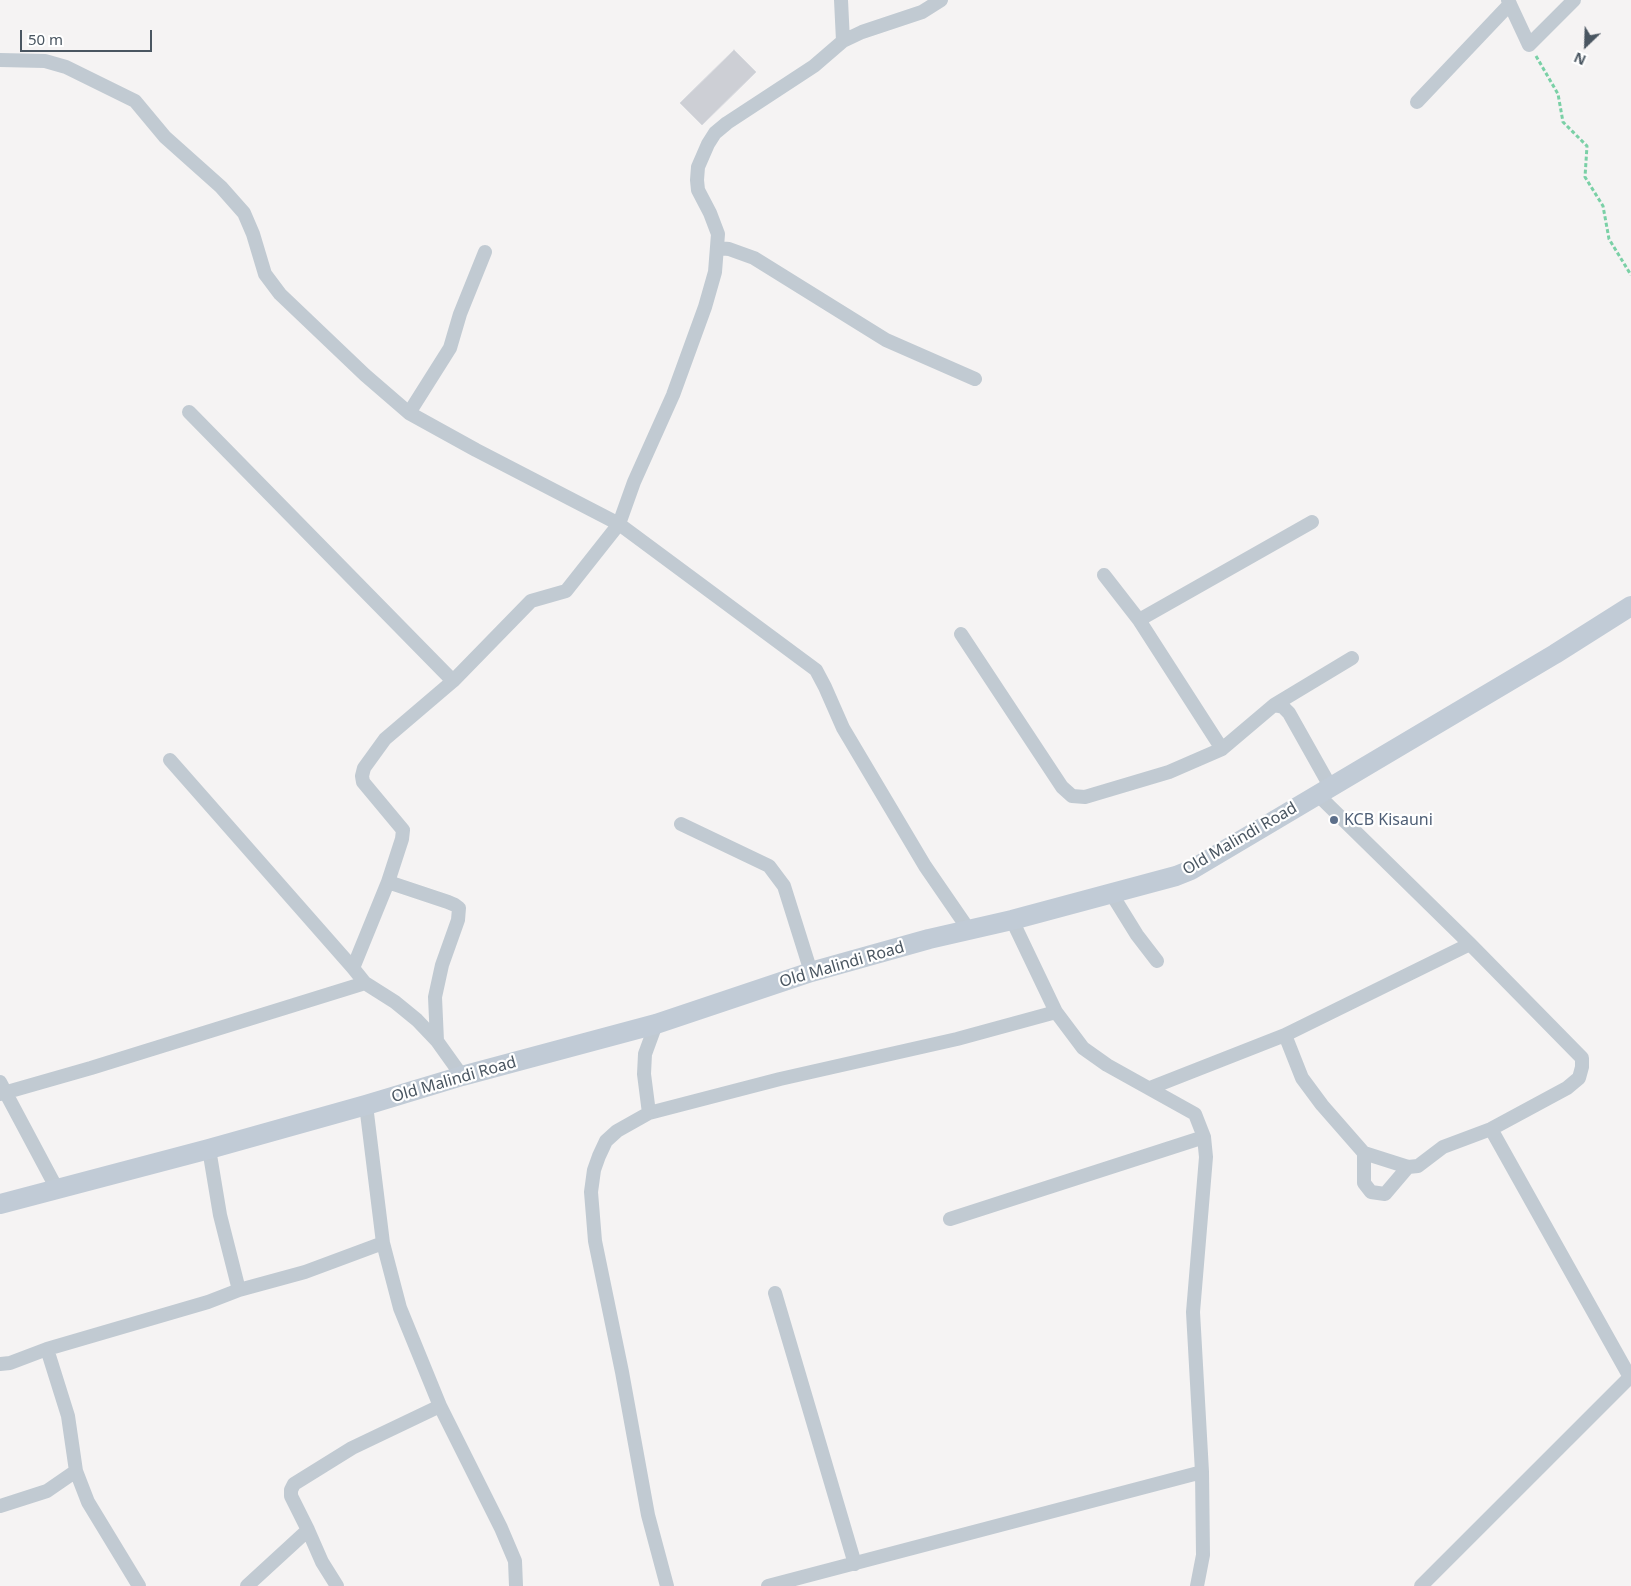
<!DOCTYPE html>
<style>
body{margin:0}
#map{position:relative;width:1631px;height:1586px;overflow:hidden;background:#f5f3f3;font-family:"Noto Sans",sans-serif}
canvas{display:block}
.north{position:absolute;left:1561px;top:20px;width:50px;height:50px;-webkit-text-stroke:4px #fff;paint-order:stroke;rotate:204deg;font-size:14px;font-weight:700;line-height:20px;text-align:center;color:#4a5661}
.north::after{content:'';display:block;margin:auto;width:18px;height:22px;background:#4a5661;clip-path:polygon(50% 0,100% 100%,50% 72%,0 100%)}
.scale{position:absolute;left:20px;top:30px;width:132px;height:22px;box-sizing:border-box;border:2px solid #4a5661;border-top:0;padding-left:6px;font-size:15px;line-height:18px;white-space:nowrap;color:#4a5661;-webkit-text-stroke:4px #fff;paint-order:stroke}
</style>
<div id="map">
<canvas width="1631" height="1586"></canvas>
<div class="north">N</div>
<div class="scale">50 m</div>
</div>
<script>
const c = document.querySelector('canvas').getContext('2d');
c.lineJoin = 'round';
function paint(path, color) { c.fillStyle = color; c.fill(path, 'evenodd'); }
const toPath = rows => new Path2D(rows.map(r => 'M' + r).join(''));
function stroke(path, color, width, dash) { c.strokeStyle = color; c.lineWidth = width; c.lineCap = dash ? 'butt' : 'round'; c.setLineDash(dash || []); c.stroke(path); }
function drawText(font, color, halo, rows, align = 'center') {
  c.font = font + ' "Noto Sans",sans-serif'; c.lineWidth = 4.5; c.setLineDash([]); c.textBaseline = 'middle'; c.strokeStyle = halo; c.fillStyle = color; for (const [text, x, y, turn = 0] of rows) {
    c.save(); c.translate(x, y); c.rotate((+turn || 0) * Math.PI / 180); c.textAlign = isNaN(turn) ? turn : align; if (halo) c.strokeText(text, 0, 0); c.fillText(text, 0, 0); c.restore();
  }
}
const building = toPath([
 [734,50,756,72,702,125,680,103,734,50]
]);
paint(building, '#cdcfd5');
stroke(building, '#d7d9de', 1);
stroke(toPath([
 [1536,56,1558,94,1563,122,1587,146,1585,177,1603,206,1609,239,1631,275]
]), '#7ad0a6', 3, [4, 2.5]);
stroke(toPath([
 [1508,0,1529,45,1574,0],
 [843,41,862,32,922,12,941,0],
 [0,60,45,61,66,67,135,101,165,137,221,187,244,213,253,234,265,274,280,294,365,375,409,413,476,450,619,524,816,670,825,687,843,728,925,866,969,930],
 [1417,102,1510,4],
 [718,248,729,249,754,258,886,340,975,379],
 [189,412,453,681],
 [409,413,450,348,460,314,485,252],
 [1104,575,1139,620,1222,749],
 [1139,620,1312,522],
 [961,634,1062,787,1072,796,1085,797,1169,772,1222,749,1274,705,1283,707,1289,713,1330,786],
 [1274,705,1352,658],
 [170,760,353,968,365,983,395,1002,417,1020,437,1041,462,1076],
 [681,824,769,866,784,886,811,972],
 [388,882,448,902,455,905,459,908,458,920,442,965,435,997,437,1041],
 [1111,893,1137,935,1157,961],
 [1012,920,1056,1012,1083,1048,1107,1065,1195,1114,1204,1137,1206,1157,1193,1312,1202,1472,1203,1555,1197,1586],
 [353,968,388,882,402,839,403,830,363,782,362,776,364,768,385,739,453,681,531,601,566,591,619,524,634,482,673,395,705,307,715,272,718,234,710,213,698,190,697,180,698,167,708,144,715,133,727,123,814,66,843,41,841,0],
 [1285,1035,1302,1078,1322,1105,1364,1153,1408,1167,1418,1166,1443,1147,1491,1129,1567,1088,1579,1078,1582,1067,1582,1058,1470,944,1317,794],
 [0,1082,57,1189],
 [1150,1088,1285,1035,1470,944],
 [0,1094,91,1068,365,983],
 [366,1105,383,1243,400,1308,440,1406,501,1528,515,1561,516,1586],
 [649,1113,644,1074,645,1054,656,1024],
 [1491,1129,1631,1379],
 [209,1149,220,1215,239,1290],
 [1364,1153,1364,1183,1371,1192,1385,1194,1408,1167],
 [950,1219,1204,1137],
 [775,1293,855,1564],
 [47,1349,68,1416,76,1471,88,1502,139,1586],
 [0,1364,10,1363,47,1349,208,1302,239,1290,305,1272,383,1243],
 [0,1506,47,1491,76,1471],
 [308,1530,322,1562,337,1586],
 [247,1586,308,1530,291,1496,291,1490,294,1484,352,1448,440,1406],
 [667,1586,648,1515,622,1372,595,1241,591,1192,594,1170,599,1156,606,1141,617,1131,649,1113,780,1079,957,1039,1056,1012],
 [768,1586,1202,1472],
 [1421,1586,1630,1377]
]), '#c1cad2', 14);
stroke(toPath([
 [0,1204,209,1149,366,1105,462,1076,656,1024,811,972,929,939,1012,920,1176,876,1191,870,1555,654,1631,606]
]), '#c1cbd6', 20);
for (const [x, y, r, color] of [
 [1334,820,5,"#5c6f8a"]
]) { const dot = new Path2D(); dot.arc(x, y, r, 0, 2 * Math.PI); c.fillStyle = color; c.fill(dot); stroke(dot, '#fff', 2); }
drawText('16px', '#4e5e75', '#fff', [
 ["KCB Kisauni",1344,820]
], 'left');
drawText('16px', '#4a5661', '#fff', [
 ["Old Malindi Road",1240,839,-30],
 ["Old Malindi Road",842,965,-16],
 ["Old Malindi Road",454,1080,-16]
]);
</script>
